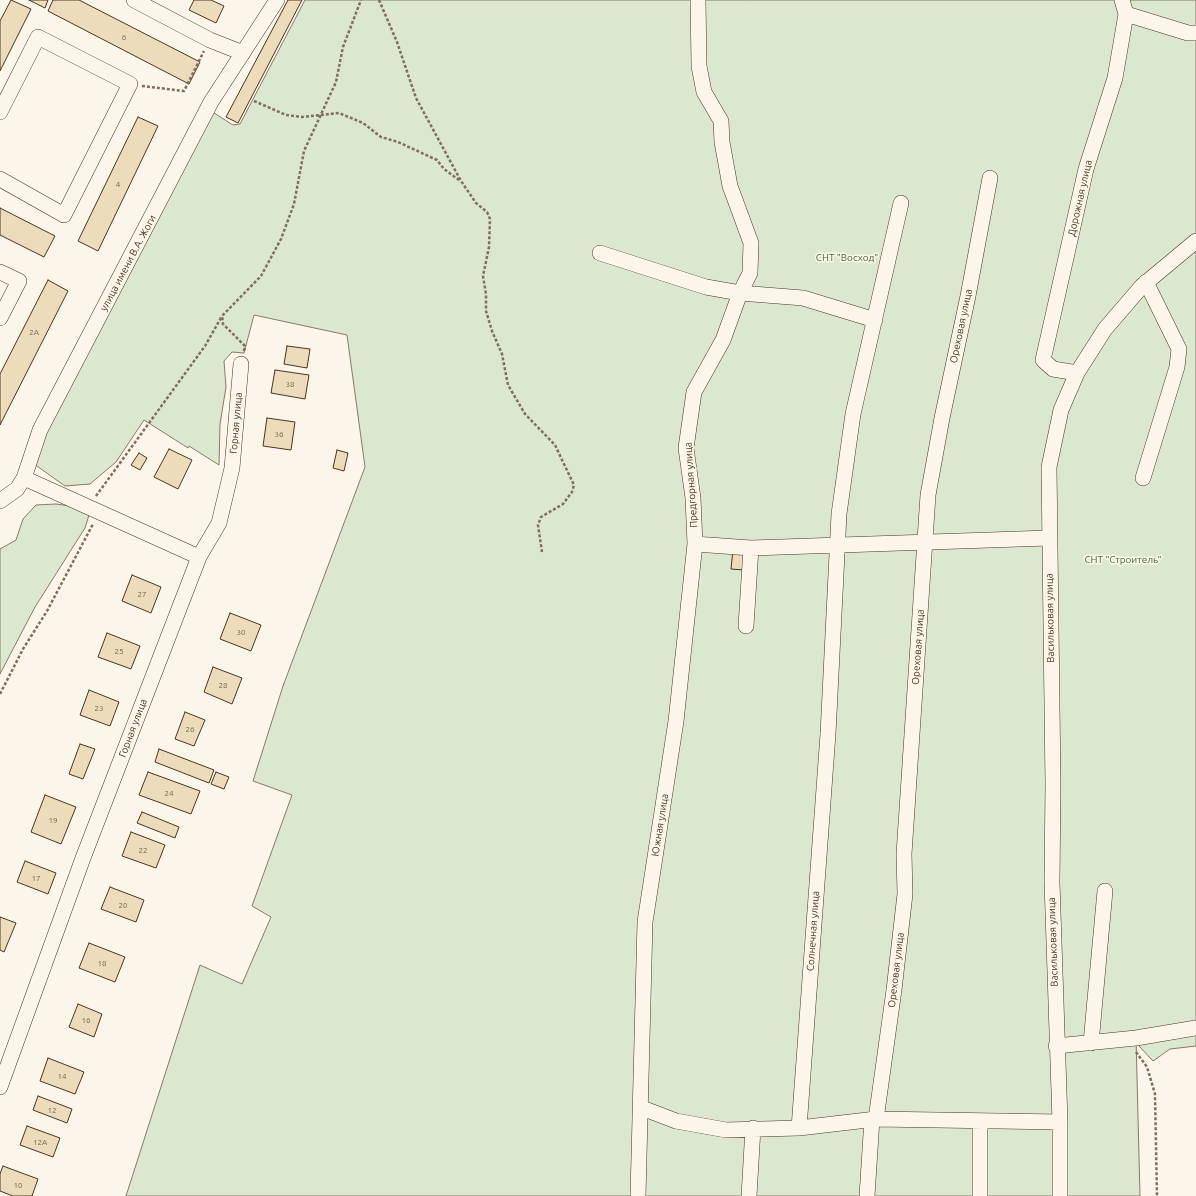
<!DOCTYPE html>
<meta charset="utf-8">
<style>
body{margin:0}
canvas{display:block;background:#fbf6e9}
</style>
<canvas width="1196" height="1196"></canvas>
<script>
const c = document.querySelector('canvas').getContext('2d');
c.lineJoin = 'round';
function paint(path, color) { c.fillStyle = color; c.fill(path, 'evenodd'); }
const toPath = rows => new Path2D(rows.map(r => 'M' + r).join(''));
function stroke(path, color, width, dash) { c.strokeStyle = color; c.lineWidth = width; c.lineCap = dash ? 'butt' : 'round'; c.setLineDash(dash || []); c.stroke(path); }
function drawText(font, color, halo, rows, align = 'center') {
  c.font = font + ' Ubuntu,sans-serif'; c.lineWidth = 3; c.setLineDash([]); c.textBaseline = 'middle'; c.strokeStyle = halo; c.fillStyle = color; for (const [text, x, y, turn = 0] of rows) {
    c.save(); c.translate(x, y); c.rotate((+turn || 0) * Math.PI / 180); c.textAlign = isNaN(turn) ? turn : align; if (halo) c.strokeText(text, 0, 0); c.fillText(text, 0, 0); c.restore();
  }
}
const green = toPath([
 [305,0,1196,0,1196,1028,1136,1038,1140,1196,126,1196,200,965,242,984,271,917,252,906,292,795,253,781,283,686,365,467,347,335,254,315,244,353,232,352,224,361,226,387,220,424,219,465,189,446,188,448,144,420,116,462,90,484,65,486,34,464,40,443,211,111,233,125,240,124,305,0],
 [56,504,78,507,89,515,85,528,35,607,0,674,0,549,16,540,23,519,36,505,56,504],
 [1196,1031,1196,1046,1170,1049,1153,1061,1139,1046,1140,1041,1196,1031]
]);
paint(green, '#dce7d0');
stroke(green, '#887966', 1);
const building = toPath([
 [11,0,31,9,0,71,0,21,11,0],
 [29,0,48,0,45,8,29,0],
 [53,0,79,0,200,62,189,84,48,11,53,0],
 [194,0,211,0,224,6,216,23,189,10,194,0],
 [288,0,302,0,238,123,226,117,288,0],
 [138,117,158,126,98,251,78,241,138,117],
 [0,208,55,236,44,257,0,235,0,208],
 [48,280,68,291,0,425,0,374,48,280],
 [287,346,310,349,307,368,284,364,287,346],
 [275,370,309,375,305,399,271,393,275,370],
 [267,418,295,422,291,450,263,446,267,418],
 [169,449,192,460,178,489,154,477,169,449],
 [337,450,348,453,344,471,333,468,337,450],
 [139,453,147,458,140,470,131,465,139,453],
 [733,550,746,551,744,570,731,569,733,550],
 [132,575,161,587,151,613,122,601,132,575],
 [230,613,261,625,251,651,220,639,230,613],
 [107,633,140,646,131,669,98,657,107,633],
 [213,667,242,678,232,704,204,692,213,667],
 [89,690,119,702,110,726,80,715,89,690],
 [185,712,205,720,194,746,175,739,185,712],
 [80,744,95,749,83,779,69,774,80,744],
 [159,749,214,770,209,783,155,762,159,749],
 [148,772,200,791,191,814,139,795,148,772],
 [216,772,229,777,224,789,211,784,216,772],
 [45,795,76,807,61,844,31,832,45,795],
 [142,812,179,827,175,838,137,823,142,812],
 [131,832,165,845,156,868,122,856,131,832],
 [25,861,56,873,48,894,17,882,25,861],
 [110,887,144,900,136,922,101,909,110,887],
 [0,917,16,923,4,952,0,950,0,917],
 [89,943,125,957,115,982,79,968,89,943],
 [78,1004,102,1014,94,1037,69,1027,78,1004],
 [48,1058,84,1072,75,1094,40,1081,48,1058],
 [38,1096,72,1109,67,1123,33,1110,38,1096],
 [27,1126,60,1138,53,1157,20,1145,27,1126],
 [3,1166,38,1179,32,1196,13,1196,0,1191,0,1174,3,1166]
]);
paint(building, '#ecdcbc');
stroke(building, '#4a3520', 1);
const minor = toPath([
 [134,0,210,40,243,53],
 [1126,14,1188,33,1196,33],
 [0,112,38,37,130,84,64,215,0,179],
 [600,253,706,287,740,293,803,298,875,320],
 [0,272,19,281,0,318],
 [1077,373,1053,369,1043,360,1086,169,1115,78,1126,14,1122,0],
 [24,478,199,557],
 [1143,478,1177,367,1179,349,1146,282],
 [0,501,17,489,24,478,40,430,211,102,277,0],
 [695,544,751,548,746,626],
 [751,548,1049,538],
 [1091,1043,1105,891],
 [1056,1046,1136,1038,1196,1028],
 [0,1087,83,858,199,557,219,523,232,468,241,364],
 [642,1108,676,1121,726,1130,799,1128,876,1119,1060,1122],
 [876,1119,894,990,905,894,904,854,928,495,942,418,968,296,990,178],
 [799,1128,828,734,839,514,853,414,901,203],
 [638,1196,645,922,676,721,695,544,693,498,686,448,694,392,723,340,740,293,750,273,751,243,730,186,722,142,721,121,704,92,699,66,698,0],
 [749,1196,753,1128],
 [867,1196,872,1119],
 [980,1196,980,1122],
 [1060,1196,1060,1122,1052,882,1053,785,1049,467,1061,410,1077,373,1105,329,1142,286,1196,241]
]);
stroke(minor, '#4a3520', 16);
stroke(toPath([
 [379,0,397,42,416,98,461,181,476,203,487,212,490,219,489,247,483,276,486,294,486,311,492,331,502,354,508,385,525,414,555,445,574,485,572,492,563,504,541,517,538,525,542,552],
 [142,86,184,91,204,51],
 [254,101,286,115,302,117,339,113,363,123,381,137,398,142,437,160,444,169,459,180],
 [244,351,245,346,223,324,222,316,261,276,281,239,294,204,304,151,336,82,343,47,361,0],
 [96,496,205,346,222,316],
 [0,694,23,649,47,611,93,524],
 [1136,1052,1147,1067,1155,1094,1157,1196]
]), '#7f6f5c', 2.5, [3, 2]);
stroke(minor, '#fbf6e9', 15);
drawText('8px', '#725f47', null, [
 ["6",124,37],
 ["4",118,184],
 ["2А",34,332],
 ["38",290,384],
 ["36",279,434],
 ["27",142,594],
 ["30",241,632],
 ["25",119,651],
 ["28",223,685],
 ["23",99,708],
 ["26",190,729],
 ["24",169,793],
 ["19",53,820],
 ["22",143,850],
 ["17",36,878],
 ["20",123,905],
 ["18",102,963],
 ["16",86,1020],
 ["14",62,1076],
 ["12",52,1110],
 ["12А",40,1142],
 ["10",18,1185]
]);
drawText('10px', '#4a3520', '#fbf6e9', [
 ["Дорожная улица",1080,198,-77],
 ["улица имени В.А. Жоги",128,263,-62],
 ["Ореховая улица",961,326,-78],
 ["Горная улица",236,423,-85],
 ["Предгорная улица",691,485,-94],
 ["Васильковая улица",1050,618,-91],
 ["Ореховая улица",918,647,-86],
 ["Горная улица",133,728,-69],
 ["Южная улица",660,825,-81],
 ["Солнечная улица",813,931,-86],
 ["Васильковая улица",1053,942,-92],
 ["Ореховая улица",896,970,-83]
]);
drawText('10px', '#436837', '#fbf6e9', [
 ["СНТ \"Восход\"",847,258],
 ["СНТ \"Строитель\"",1123,560]
]);
</script>
